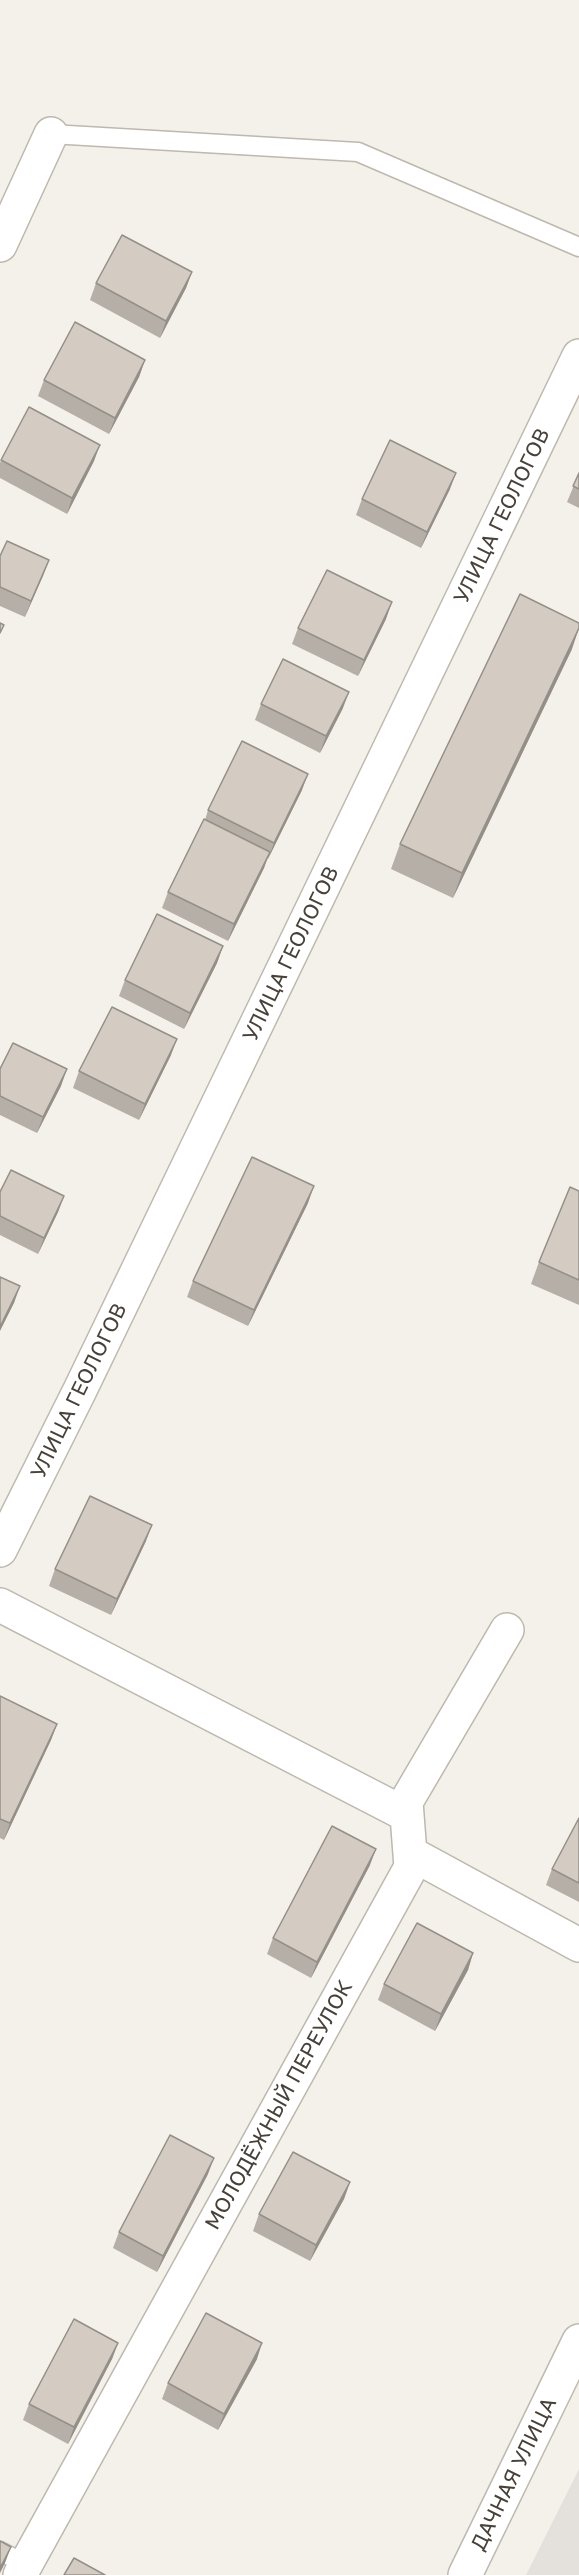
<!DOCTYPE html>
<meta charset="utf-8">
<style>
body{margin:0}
canvas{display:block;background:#f4f1eb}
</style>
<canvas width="579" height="2575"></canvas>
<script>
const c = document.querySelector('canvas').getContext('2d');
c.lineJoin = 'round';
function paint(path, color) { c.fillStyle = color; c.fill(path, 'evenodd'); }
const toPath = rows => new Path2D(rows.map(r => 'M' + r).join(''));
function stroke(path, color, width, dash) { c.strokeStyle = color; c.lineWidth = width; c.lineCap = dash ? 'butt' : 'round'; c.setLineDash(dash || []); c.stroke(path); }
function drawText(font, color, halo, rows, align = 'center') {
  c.font = font + ' "Golos Text",sans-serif'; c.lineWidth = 6; c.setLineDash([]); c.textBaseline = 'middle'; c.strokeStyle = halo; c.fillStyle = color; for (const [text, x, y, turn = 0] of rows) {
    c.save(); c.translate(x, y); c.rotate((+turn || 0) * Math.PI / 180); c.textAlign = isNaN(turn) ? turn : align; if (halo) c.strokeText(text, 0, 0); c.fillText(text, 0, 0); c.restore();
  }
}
paint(toPath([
 [579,2469,579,2575,526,2575]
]), '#e4e0dc');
const lane = toPath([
 [51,134,358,152,579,247],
 [0,2551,25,2564]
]);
const street = toPath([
 [0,245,51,134],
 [0,1550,80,1390,579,356],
 [0,1605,407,1815],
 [410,1853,579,1945],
 [20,2575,411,1867,406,1802,507,1630],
 [465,2575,579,2341]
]);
stroke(lane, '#beb8ae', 21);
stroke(street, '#beb8ae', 36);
stroke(lane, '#fff', 18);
stroke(street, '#fff', 33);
paint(toPath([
 [192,272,186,288,160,338,90,300,96,283],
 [145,360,139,377,109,434,38,396,44,380],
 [1,460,94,461,67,514,0,478,0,463],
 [579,473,579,508,567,502],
 [450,489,421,548,356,515,362,499],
 [0,556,49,560,25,617,0,606],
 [386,619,358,676,292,644,298,628],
 [572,649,453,898,391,869,400,844],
 [261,704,343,708,320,753,255,720],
 [302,790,268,859,267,858,264,868,228,941,162,908,168,892,205,820,208,810],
 [223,946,217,963,184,1029,119,996,125,980],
 [171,1055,139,1120,73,1088,79,1071],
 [0,1069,61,1086,37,1133,0,1115],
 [579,1191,579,1305,531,1284,539,1262],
 [0,1192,64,1196,58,1212,38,1254,0,1235],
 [308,1203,248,1326,187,1297,193,1281],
 [146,1541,111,1615,49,1586,55,1569],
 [0,1696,57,1724,51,1740,4,1840,0,1838],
 [579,1818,579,1902,546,1885,552,1869],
 [370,1865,311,1978,267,1954,273,1938],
 [473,1953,468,1970,435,2031,378,2000,384,1984],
 [208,2174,157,2272,113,2248,119,2232],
 [350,2182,344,2199,310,2261,253,2231,259,2214],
 [118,2343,112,2359,68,2444,23,2420,29,2404],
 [257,2359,218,2430,162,2399,168,2383]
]), '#b6afa7');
paint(toPath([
 [192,272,186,288,160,338,166,321],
 [145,360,139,377,109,434,115,418],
 [100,445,94,461,67,514,72,498],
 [456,473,450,489,421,548,427,532],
 [49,560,43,576,25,617,31,601],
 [392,602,386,619,358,676,364,660],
 [579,628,572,649,453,898,462,873],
 [349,692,343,708,320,753,326,736],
 [308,774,302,790,268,859,274,843],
 [270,852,264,868,228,941,234,924],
 [223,946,217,963,184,1029,190,1013],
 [177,1039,171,1055,139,1120,145,1104],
 [67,1069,61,1086,37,1133,43,1117],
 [314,1186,308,1203,248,1326,254,1310],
 [64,1196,58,1212,38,1254,44,1238],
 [20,1286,14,1303,0,1331,0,1327],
 [152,1525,146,1541,111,1615,117,1599],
 [57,1724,51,1740,4,1840,10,1823],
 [376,1849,370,1865,311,1978,317,1962],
 [473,1953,468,1970,435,2031,441,2014],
 [214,2158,208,2174,157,2272,163,2256],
 [350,2182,344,2199,310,2261,316,2245],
 [118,2343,112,2359,68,2444,74,2427],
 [262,2343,257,2359,218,2430,224,2414],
 [11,2547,5,2563,0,2573,0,2568]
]), '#948f88');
const building = toPath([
 [122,235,192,272,166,321,96,283,122,235],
 [75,322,145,360,115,418,44,380,75,322],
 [29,407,100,445,72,498,1,460,29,407],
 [390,440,456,473,427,532,362,499,390,440],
 [579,473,579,489,573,486,579,473],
 [7,541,49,560,31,601,0,587,0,556,7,541],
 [327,570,392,602,364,660,298,628,327,570],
 [520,594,579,623,579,628,462,873,400,844,520,594],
 [0,623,4,625,0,633,0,623],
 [283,659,349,692,326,736,261,704,283,659],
 [242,741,308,774,274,843,208,810,242,741],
 [204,819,270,852,234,924,168,892,204,819],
 [157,914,223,946,190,1013,125,980,157,914],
 [112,1007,177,1039,145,1104,79,1071,112,1007],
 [13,1043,67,1069,43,1117,0,1096,0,1069,13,1043],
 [252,1157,314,1186,254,1310,193,1281,252,1157],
 [11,1170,64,1196,44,1238,0,1216,0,1192,11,1170],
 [570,1187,579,1191,579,1280,539,1262,570,1187],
 [0,1277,20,1286,0,1327,0,1277],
 [90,1496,152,1525,117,1599,55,1569,90,1496],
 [0,1696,57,1724,10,1823,0,1819,0,1696],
 [579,1818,579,1883,552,1869,579,1818],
 [332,1826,376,1849,317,1962,273,1938,332,1826],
 [417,1923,473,1953,441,2014,384,1984,417,1923],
 [170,2135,214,2158,163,2256,119,2232,170,2135],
 [293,2152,350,2182,316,2245,259,2214,293,2152],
 [206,2313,262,2343,224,2414,168,2383,206,2313],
 [74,2319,118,2343,74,2427,29,2404,74,2319],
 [0,2541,11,2547,0,2568,0,2541],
 [74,2558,105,2575,64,2575,74,2558]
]);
paint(building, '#d4ccc2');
stroke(building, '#948f88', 1.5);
drawText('21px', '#47413a', '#fff', [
 ["УЛИЦА ГЕОЛОГОВ",502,516,-64],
 ["УЛИЦА ГЕОЛОГОВ",291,954,-64],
 ["УЛИЦА ГЕОЛОГОВ",79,1391,-64],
 ["МОЛОДЁЖНЫЙ ПЕРЕУЛОК",279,2105,-61],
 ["ДАЧНАЯ УЛИЦА",514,2474,-64]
]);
</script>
